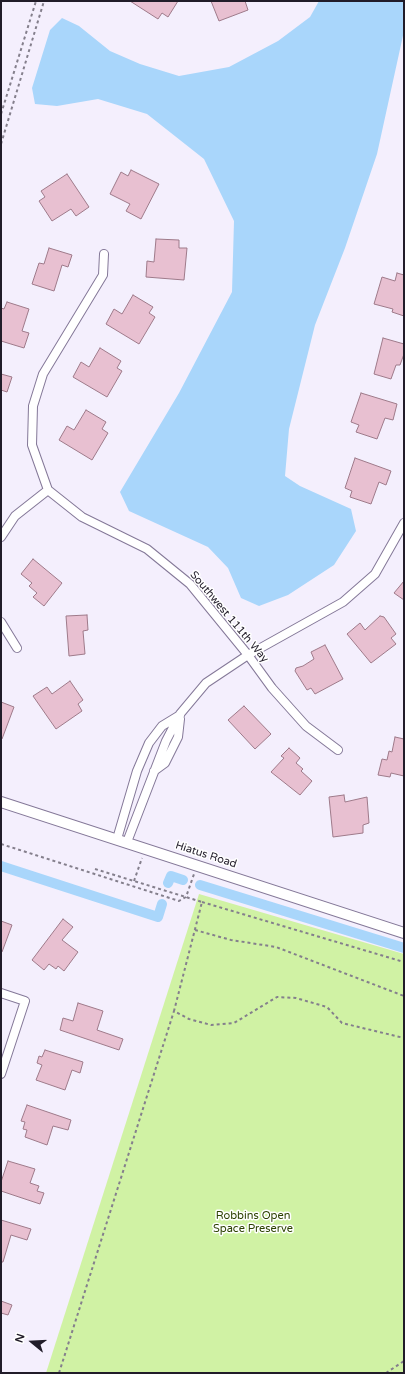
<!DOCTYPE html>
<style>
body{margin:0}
#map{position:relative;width:405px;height:1374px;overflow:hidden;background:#f4effd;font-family:"Varela Round",sans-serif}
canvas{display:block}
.frame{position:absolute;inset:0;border:2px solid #211c29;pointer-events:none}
.north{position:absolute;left:12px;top:1322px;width:40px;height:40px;-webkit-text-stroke:3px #fff;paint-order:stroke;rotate:288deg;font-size:11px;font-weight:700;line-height:16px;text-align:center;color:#211c29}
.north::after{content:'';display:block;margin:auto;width:14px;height:18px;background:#211c29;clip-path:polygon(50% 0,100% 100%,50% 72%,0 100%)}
</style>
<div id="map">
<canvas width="405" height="1374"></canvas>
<div class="frame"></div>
<div class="north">N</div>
</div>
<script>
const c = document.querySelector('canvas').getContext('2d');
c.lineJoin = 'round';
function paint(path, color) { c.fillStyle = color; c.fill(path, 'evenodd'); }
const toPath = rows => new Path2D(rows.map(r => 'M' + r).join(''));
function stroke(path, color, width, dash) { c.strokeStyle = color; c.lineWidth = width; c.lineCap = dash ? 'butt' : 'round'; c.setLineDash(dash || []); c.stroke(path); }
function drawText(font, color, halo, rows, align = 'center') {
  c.font = font + ' "Varela Round",sans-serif'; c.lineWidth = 3; c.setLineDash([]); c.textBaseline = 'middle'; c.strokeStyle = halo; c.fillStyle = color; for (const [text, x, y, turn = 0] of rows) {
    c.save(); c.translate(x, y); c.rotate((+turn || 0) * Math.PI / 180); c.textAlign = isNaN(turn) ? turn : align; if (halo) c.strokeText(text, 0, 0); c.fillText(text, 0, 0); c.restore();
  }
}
paint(toPath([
 [199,894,404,954,404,1373,46,1373]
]), '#d0f2a4');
paint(toPath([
 [319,1,404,1,404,31,377,154,345,248,315,325,289,429,285,476,300,486,351,509,356,531,334,565,288,595,259,606,241,598,228,568,208,547,129,511,120,492,179,393,232,292,234,221,204,159,147,114,98,99,57,106,35,104,32,88,50,30,62,18,79,26,110,51,140,64,179,76,229,67,278,41,310,17]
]), '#a9d6fb');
stroke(toPath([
 [1,866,158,917,162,904],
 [168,883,171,876,183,880],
 [200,885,404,948]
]), '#a9d6fb', 10);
const building = toPath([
 [130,1,178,1,168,17,162,13,158,19,130,1],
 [211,1,245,1,248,10,219,21,211,1],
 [131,170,159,184,141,219,126,211,130,204,110,194,121,172,128,176,131,170],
 [67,174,89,207,76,216,71,209,52,221,39,201,45,197,41,191,67,174],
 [156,239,179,240,179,248,187,248,184,280,146,277,147,261,154,262,156,239],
 [49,248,72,255,68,267,62,265,54,291,32,284,39,263,44,264,49,248],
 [397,273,404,275,404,316,392,312,393,309,374,304,382,277,395,281,397,273],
 [133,295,153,307,149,313,155,317,139,344,106,324,114,309,122,314,133,295],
 [7,302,29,309,22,331,29,333,24,348,1,341,1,308,4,309,7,302],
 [383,338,404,344,404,354,400,365,396,365,391,379,374,374,383,338],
 [100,348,121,361,117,368,122,371,107,397,73,377,81,362,89,367,100,348],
 [1,374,12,377,7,392,1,390,1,374],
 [361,393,397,404,393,420,385,418,377,439,356,432,359,425,351,422,361,393],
 [86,410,106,422,102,429,108,433,92,460,59,440,67,426,74,430,86,410],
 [355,458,391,471,386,485,379,482,371,504,350,497,352,491,345,488,355,458],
 [33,559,62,583,44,606,33,597,37,593,29,586,32,583,21,574,33,559],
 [404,581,404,600,394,593,404,581],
 [87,615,88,630,83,631,85,654,69,656,66,616,87,615],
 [380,616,384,617,396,634,391,638,396,644,371,663,347,634,360,623,365,630,380,616],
 [325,645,343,679,315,694,311,688,307,690,295,671,296,668,303,666,314,659,311,652,325,645],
 [70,681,83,700,78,704,82,711,56,729,33,696,47,687,52,694,70,681],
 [1,702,14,707,2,739,1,739,1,702],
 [244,706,271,734,255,749,228,720,244,706],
 [395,737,404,739,404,776,391,773,390,777,378,775,382,759,387,760,389,751,392,752,395,737],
 [289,748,300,758,296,763,303,769,301,771,312,781,300,795,271,772,284,758,281,756,289,748],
 [344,795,345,802,367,797,369,823,363,825,363,833,333,837,329,797,344,795],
 [63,919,73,927,62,940,78,952,64,971,58,966,56,969,49,964,44,970,32,960,63,919],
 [1,921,12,925,2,952,1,951,1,921],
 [78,1003,103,1011,97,1030,123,1039,119,1050,60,1030,63,1018,73,1021,78,1003],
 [45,1050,83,1062,80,1073,72,1070,65,1090,36,1080,42,1065,37,1063,39,1056,42,1057,45,1050],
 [27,1105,71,1120,68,1130,53,1126,47,1145,25,1137,27,1130,23,1129,25,1122,21,1121,27,1105],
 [8,1161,35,1169,30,1183,39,1186,37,1191,44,1193,40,1204,1,1191,1,1182,8,1161],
 [1,1220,31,1229,27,1240,11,1235,3,1262,1,1262,1,1220],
 [1,1301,12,1305,8,1315,1,1313,1,1301]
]);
paint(building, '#e8c0d1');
stroke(building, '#9e7a8a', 1);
const minor = toPath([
 [48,490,82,517,147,549,190,584,248,655,272,688,306,726,338,750],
 [48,490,32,445,33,406,43,374,103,275,104,254],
 [1,537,15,516,48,490],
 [1,622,17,648],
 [154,771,165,763,178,737,180,719],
 [117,839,137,771,149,743,162,726,180,715],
 [127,842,166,741,180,714,206,683,248,655,343,602,375,574,404,523],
 [1,993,25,1001,1,1074]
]);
const tertiary = toPath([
 [1,802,404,933]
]);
stroke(minor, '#847898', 10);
stroke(tertiary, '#847898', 12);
stroke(toPath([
 [1,114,36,1],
 [1,144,44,1],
 [1,844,179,901,186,897,194,874],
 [95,869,202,902,174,1011,189,1019,211,1025,234,1023,277,997,296,998,327,1007,342,1023,404,1038],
 [134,881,142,858],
 [202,902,404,962],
 [195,930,231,940,276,947,404,996],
 [59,1373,174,1011],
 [386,1373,404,1361]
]), '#847f8c', 2, [3, 3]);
stroke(minor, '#fff', 8);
stroke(tertiary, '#fff', 10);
drawText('11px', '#211c29', '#fff', [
 ["Southwest 111th Way",229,617,50],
 ["Hiatus Road",206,855,18]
]);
drawText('11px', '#2c4101', '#fff', [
 ["Robbins Open",253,1216],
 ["Space Preserve",253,1229]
]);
</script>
